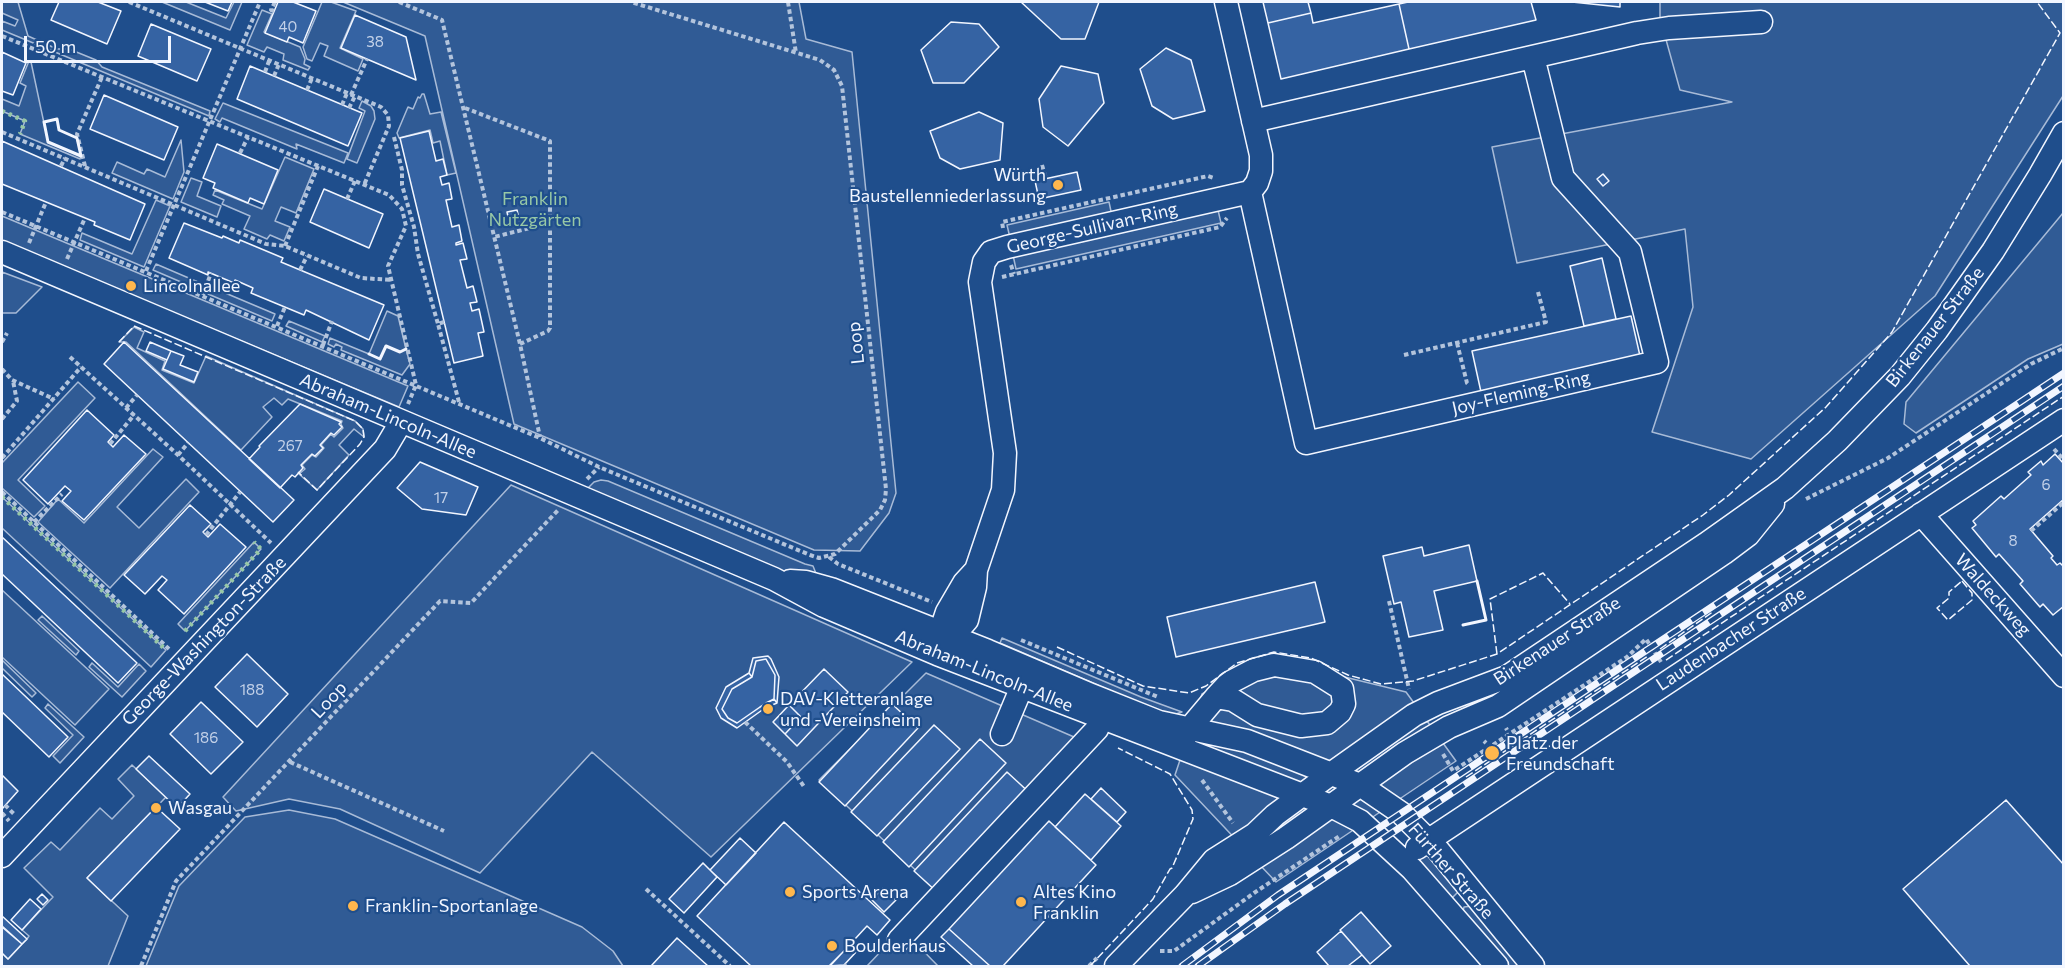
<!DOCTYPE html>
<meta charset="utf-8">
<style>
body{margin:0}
#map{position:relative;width:2065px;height:968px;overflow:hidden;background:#1f4e8c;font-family:Commissioner,sans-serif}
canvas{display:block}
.frame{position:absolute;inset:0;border:3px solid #f2f6ff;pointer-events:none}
.scale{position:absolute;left:24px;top:36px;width:147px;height:27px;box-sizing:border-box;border:3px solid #f2f6ff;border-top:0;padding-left:8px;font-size:18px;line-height:21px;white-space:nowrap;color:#f2f6ff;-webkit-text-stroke:4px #1f4e8c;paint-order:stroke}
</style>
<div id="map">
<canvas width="2065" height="968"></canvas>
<div class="frame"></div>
<div class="scale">50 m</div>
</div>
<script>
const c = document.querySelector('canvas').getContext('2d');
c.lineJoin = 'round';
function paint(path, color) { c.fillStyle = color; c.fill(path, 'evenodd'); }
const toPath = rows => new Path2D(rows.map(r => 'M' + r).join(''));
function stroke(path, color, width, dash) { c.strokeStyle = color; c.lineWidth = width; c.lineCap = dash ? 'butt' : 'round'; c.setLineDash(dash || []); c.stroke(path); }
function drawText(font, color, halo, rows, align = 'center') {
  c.font = font + ' Commissioner,sans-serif'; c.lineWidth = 4.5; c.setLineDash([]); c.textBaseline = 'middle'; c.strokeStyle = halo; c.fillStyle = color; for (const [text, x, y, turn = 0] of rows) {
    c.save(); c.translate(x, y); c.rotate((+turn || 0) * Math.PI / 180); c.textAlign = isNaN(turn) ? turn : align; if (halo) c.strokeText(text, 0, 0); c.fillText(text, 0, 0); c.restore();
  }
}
const built = toPath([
 [2,2,18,2,28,36,57,49,69,49,96,60,102,67,210,111,209,116,2,30,2,21,15,26,18,20,2,13,2,2],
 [162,2,186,2,226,18,234,2,242,2,230,30,162,2],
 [322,2,331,2,356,11,340,48,363,59,358,71,324,56,328,46,320,43,312,61,307,59,303,47,322,2],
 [343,2,799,2,806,39,852,52,896,493,889,513,860,551,814,550,514,424,425,36,343,2],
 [1660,2,2063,2,2063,96,1935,296,1751,459,1652,432,1693,307,1685,229,1517,263,1492,147,1732,102,1680,90,1660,18,1660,2],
 [262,10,272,14,264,32,300,47,305,59,304,64,310,67,308,70,283,60,284,54,267,47,264,52,247,45,262,10],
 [29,61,31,62,48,142,81,156,80,159,20,134,25,121,2,111,2,99,19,106,26,86,20,83,29,61],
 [422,94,424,94,430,114,441,112,456,173,447,175,440,141,433,143,430,130,399,138,397,133,408,107,413,109,418,97,420,98,422,94],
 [362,101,371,106,374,111,375,119,357,163,347,159,365,111,359,108,362,101],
 [223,103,348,153,344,163,296,144,297,149,222,118,220,122,215,119,223,103],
 [181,140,184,172,173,199,112,173,117,162,144,174,147,169,165,177,181,140],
 [285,157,314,169,296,213,281,207,275,221,290,227,284,241,270,235,267,239,244,229,250,216,222,204,224,200,213,195,215,190,262,209,285,157],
 [191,178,202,182,197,196,221,206,217,217,181,202,191,178],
 [156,200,170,206,144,267,80,240,82,233,132,254,156,200],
 [1109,202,1112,216,1010,238,1007,225,1109,202],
 [1218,210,1221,223,1016,269,1013,255,1218,210],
 [2063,213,2063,344,2028,359,1916,433,1904,424,1906,402,2063,213],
 [2,216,408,386,399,407,2,241,2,216],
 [156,264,205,285,202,291,153,270,156,264],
 [2,272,42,287,16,313,2,313,2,272],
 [211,287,275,314,272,321,208,294,211,287],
 [387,311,398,316,406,349,410,364,402,375,341,350,342,347,336,344,334,347,328,344,330,338,369,354,387,311],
 [289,321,325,336,322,342,286,326,289,321],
 [134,327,144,332,137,348,165,361,162,370,194,383,206,356,355,421,363,429,364,437,354,429,339,445,349,455,317,490,299,474,305,469,302,465,312,455,316,457,324,448,321,445,331,434,334,437,343,428,341,424,342,421,288,399,282,405,274,398,263,407,272,417,241,450,126,342,119,342,134,327],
 [78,382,95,398,18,480,45,506,34,517,2,488,2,463,78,382],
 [153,449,163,457,117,507,139,528,186,479,199,492,110,588,38,522,58,499,84,523,153,449],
 [601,480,608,481,805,564,813,566,817,576,783,571,586,490,594,482,601,480],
 [511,485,912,662,711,857,592,752,480,873,340,809,289,799,236,811,223,797,511,485],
 [2,497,166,650,151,667,2,528,2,497],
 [254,542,261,549,185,631,178,624,254,542],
 [2,590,109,689,75,725,2,657,2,590],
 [42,616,79,651,76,655,38,620,42,616],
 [1002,638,1141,697,1182,712,1176,714,1169,714,1139,703,1000,643,1002,638],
 [2,660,36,693,32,697,2,668,2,660],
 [1275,660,1406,692,1456,761,1276,882,1175,775,1202,694,1252,667,1275,660],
 [92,663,118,687,139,664,146,671,122,697,89,667,92,663],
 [926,673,1081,740,938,891,819,780,926,673],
 [48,704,84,737,60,763,53,756,73,735,45,708,48,704],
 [132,765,166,797,87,878,128,916,108,966,2,966,2,953,8,959,27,939,29,936,22,930,53,897,24,868,51,842,60,850,100,808,112,819,134,796,118,779,132,765],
 [289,810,335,819,582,927,613,951,623,966,146,966,179,886,245,817,289,810],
 [1427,854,1459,891,1449,901,1414,860,1427,854],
 [1472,906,1524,966,1506,966,1462,915,1464,907,1472,906],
 [902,929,938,966,867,966,902,929]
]);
paint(built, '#305b95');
stroke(built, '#a8bbd7', 1.5);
const building = toPath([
 [59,2,98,2,121,11,107,44,51,20,59,2],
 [205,2,232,2,228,11,205,2],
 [278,2,293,2,316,11,303,43,289,37,287,42,265,33,278,2],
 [1021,2,1099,2,1085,39,1061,39,1021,2],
 [1263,2,1308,2,1311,13,1268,23,1263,2],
 [1408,2,1531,2,1536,20,1409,49,1399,4,1408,2],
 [1572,2,1620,2,1620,7,1572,2],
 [1399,4,1409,49,1281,79,1268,23,1311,13,1313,23,1399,4],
 [355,15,406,37,416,80,341,48,355,15],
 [951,22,979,24,999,47,964,83,933,83,921,50,951,22],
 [151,24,211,49,197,81,138,56,151,24],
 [1166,48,1191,60,1205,111,1173,119,1152,106,1140,69,1166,48],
 [2,52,26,63,13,95,2,91,2,52],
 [250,66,362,113,348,146,237,99,250,66],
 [1061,66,1098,74,1104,103,1068,146,1043,127,1039,99,1061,66],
 [104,95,178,127,164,160,90,129,104,95],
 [979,112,1003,123,1000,160,960,169,940,158,930,131,979,112],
 [429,131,436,161,443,159,447,175,440,177,442,185,449,183,452,199,446,200,452,227,459,225,462,241,456,243,456,245,463,243,467,259,460,260,467,288,473,286,477,302,470,303,472,311,479,309,484,332,478,333,483,356,454,363,400,138,429,131],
 [2,141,145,204,130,240,94,225,95,222,2,184,2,141],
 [217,144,278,170,264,204,250,198,248,203,213,188,215,183,203,178,217,144],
 [1077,172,1081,190,1039,199,1035,181,1077,172],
 [1603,174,1609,181,1603,186,1597,179,1603,174],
 [324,189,383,214,369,248,310,222,324,189],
 [517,210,519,219,509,221,507,212,517,210],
 [184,223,222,238,223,236,239,243,240,240,283,258,281,262,384,305,369,340,306,310,304,315,251,293,253,288,235,280,234,283,208,272,208,275,169,258,184,223],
 [1602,258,1616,319,1584,326,1570,266,1602,258],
 [1631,316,1640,356,1481,392,1472,351,1631,316],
 [124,342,294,500,273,522,104,364,124,342],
 [150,342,171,351,167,360,146,351,150,342],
 [171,351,184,356,180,365,198,372,194,382,163,369,171,351],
 [300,404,341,422,339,424,342,427,334,435,331,433,320,445,323,448,315,456,312,454,301,465,303,468,295,477,292,475,280,488,249,459,260,447,259,446,300,404],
 [87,410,114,435,108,442,113,447,124,435,146,454,84,520,62,501,71,491,65,486,48,504,23,480,87,410],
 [2055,454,2064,464,2064,499,2030,529,2053,556,2051,558,2057,565,2060,563,2064,567,2064,606,2053,615,2043,604,2040,607,2020,584,2023,581,1999,554,1996,557,1972,528,1976,525,1973,521,2001,496,2004,499,2031,475,2028,472,2041,461,2043,465,2055,454],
 [420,462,478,487,466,515,422,509,397,488,420,462],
 [190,505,211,524,203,532,208,537,220,524,246,547,184,614,158,590,167,580,162,576,145,594,124,575,190,505],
 [2,537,137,663,118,683,2,574,2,537],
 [1469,545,1477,581,1434,591,1443,630,1409,637,1401,602,1394,604,1383,556,1422,547,1424,556,1469,545],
 [1315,582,1325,622,1176,657,1167,617,1315,582],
 [247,654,288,694,257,727,215,687,247,654],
 [768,656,771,659,779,677,777,703,774,699,775,675,767,661,766,659,756,661,752,677,749,673,753,658,768,656],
 [766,659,775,675,774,699,760,707,737,723,728,718,722,709,732,689,752,677,756,661,766,659],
 [824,669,848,692,797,746,785,734,801,717,789,705,824,669],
 [749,673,752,677,732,689,722,709,728,718,737,723,766,703,774,699,777,703,765,708,737,728,721,718,716,708,726,687,749,673],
 [2,674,68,737,49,757,2,712,2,674],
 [201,702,243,742,211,774,170,734,201,702],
 [892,704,918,728,845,806,819,782,892,704],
 [789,705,801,717,785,734,773,722,789,705],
 [934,725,960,749,877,836,851,812,934,725],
 [980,739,1006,763,909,867,883,842,980,739],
 [149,756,190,794,177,808,136,769,149,756],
 [1007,772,1033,796,937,892,914,871,1007,772],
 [2,775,18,791,2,809,2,775],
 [1101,788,1126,812,1117,822,1091,799,1101,788],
 [1085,794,1121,826,1091,860,1055,827,1085,794],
 [2006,800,2064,865,2064,966,1970,966,1903,889,2006,800],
 [156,807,180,829,111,901,87,878,156,807],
 [1049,821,1096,865,1003,966,990,966,949,929,1049,821],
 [784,822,890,920,877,935,867,926,830,966,751,966,697,916,784,822],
 [740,838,756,853,726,885,710,870,740,838],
 [703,863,717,877,684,913,669,899,703,863],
 [883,888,896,900,884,912,872,900,883,888],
 [42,894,48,900,43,905,37,899,42,894],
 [30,899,41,909,22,930,11,920,30,899],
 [1361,912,1391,946,1370,964,1340,930,1361,912],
 [2,916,27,939,22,944,2,927,2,916],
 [2,926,22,944,8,959,2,953,2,926],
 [949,929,990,966,973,966,941,937,949,929],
 [1341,931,1362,955,1348,966,1329,966,1317,952,1341,931],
 [677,938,708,966,651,966,677,938],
 [850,945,857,951,844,965,829,966,850,945]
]);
paint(building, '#3563a3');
stroke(building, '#f2f6ff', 1.5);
const minor = toPath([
 [1253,121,1637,33,1669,28,1761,22],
 [1250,192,1306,443,1657,362,1630,252,1563,178,1533,57],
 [2,252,774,579,824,606,937,654,1331,806,1360,821,1412,869,1497,966],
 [1921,514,2064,676],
 [790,581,806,582,831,589,988,651,1089,694,1159,722,1247,741,1360,785,1401,813,1438,850,1533,966],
 [938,646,940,633,947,612,964,583,976,570],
 [937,654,967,620,975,587,976,570,1003,490,1005,453,980,282,984,262,991,252,1007,247,1250,192,1257,183,1261,171,1261,155,1226,2],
 [1002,734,1028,672],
 [1183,741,1189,729,1216,697,1229,683,1254,670,1274,665,1315,672,1342,689,1344,704,1340,712,1327,723,1301,726,1257,715,1233,700,1216,697],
 [1417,848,2064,420],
 [2,856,385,449,401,422],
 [1192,892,1230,874,1286,838,1405,753,1449,727,1498,706,1724,553,1748,535,1773,504],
 [899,940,1097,729,1102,718],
 [1116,966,1185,895,1214,860,1255,834,1275,815,1332,773,1414,715,1438,703,1507,677,1706,544,1785,488,1837,441,1900,376,1937,330,1993,251,2040,175,2064,133]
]);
stroke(minor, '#f2f6ff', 25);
stroke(toPath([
 [129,2,381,107,388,115,389,126,364,185],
 [399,2,442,20,520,344,540,437],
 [788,2,796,53],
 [274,11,271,10,275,2],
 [2,36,389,195,402,209,406,226,388,266,416,385,408,404],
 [265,72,269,61],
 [274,76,279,64],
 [307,90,312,78],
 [351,95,367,59],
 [342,105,347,93],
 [349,108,355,96],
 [465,108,550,141,550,223,494,237],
 [2,132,266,244,285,246,361,278,392,280],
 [394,137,402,170,402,185,414,227,418,254,438,324],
 [240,153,248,137],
 [1042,165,1046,179],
 [61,166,65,158],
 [85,166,77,134,102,77],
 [347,199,355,181],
 [2,212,540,438,599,467,810,555,819,558,835,554,880,510,885,500,886,489,842,86,834,70,820,60,631,2],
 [1003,228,1002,222,1208,176,1214,178],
 [29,243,46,202],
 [285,246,318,166],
 [67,259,85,218],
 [1011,265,1014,274],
 [300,270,307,256],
 [146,271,260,2],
 [1002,277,1220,227,1227,218],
 [203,295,211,273],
 [444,322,438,324,459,402],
 [277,326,285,307],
 [2,342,7,333],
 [1457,343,1467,383,1469,385],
 [520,344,548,331,550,328,550,223],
 [323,345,332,321],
 [1404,355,1546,322,1538,292],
 [70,357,178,455,271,543],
 [2,369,12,380,54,399],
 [126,408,137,395],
 [2,419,17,401,13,381],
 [110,444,134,415],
 [2054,449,2064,460],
 [178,455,188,443],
 [2,458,81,367],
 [587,479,599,467],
 [2,492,169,649],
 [1806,499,1888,458,2031,364,2064,348],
 [34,522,62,494],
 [2031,531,2064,502],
 [206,535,240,492],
 [829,557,838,564,932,602],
 [1389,601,1409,689],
 [1021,640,1158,697],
 [745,722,787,762,805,788],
 [1506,728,1507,730],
 [1484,741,1486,743],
 [1443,754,1453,771,1627,657,1646,639,1661,662],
 [290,762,444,831],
 [1202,780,1233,823],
 [5,805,15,815],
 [2,813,9,821],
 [646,889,730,966],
 [1160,951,1174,951,1254,893,1341,835],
 [844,965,846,966],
 [141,966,176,881,440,601,471,603,559,509],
 [1089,966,1097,958]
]), '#b3c4dc', 4, [4.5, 3]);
stroke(minor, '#1f4e8c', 22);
const rail = toPath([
 [1182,966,1278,895,2064,373],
 [1198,966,1285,904,2064,386]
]);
stroke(rail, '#f2f6ff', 7);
stroke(rail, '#1f4e8c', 4.5, [14]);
stroke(toPath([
 [2,111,25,121,20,134],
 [2,497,166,650],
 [185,631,261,549,254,542]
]), '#97c8a6', 4.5, [3, 4.5]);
stroke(toPath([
 [119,342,134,326,355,421,363,429,364,437,360,444,317,490,298,472],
 [1962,581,1972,593,1972,600,1948,620,1937,608,1949,598,1949,592,1962,581],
 [1057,647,1143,686,1189,693,1206,686,1237,663,1274,652,1311,658,1348,675,1381,684,1413,681,1497,654,1703,515,1729,495,1826,407,1892,332,2060,33,2037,2],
 [1660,649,1714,611],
 [1497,654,1490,599,1543,573,1570,604],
 [1666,660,2064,396],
 [1466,777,1648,656],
 [1090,966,1153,899,1170,869,1172,868,1193,819,1192,810,1170,774,1118,748]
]), '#f2f6ff', 1.5, [8, 3]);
stroke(toPath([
 [57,119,59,130,77,138,81,156,48,142,44,122,57,119],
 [369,354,380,359,386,346,400,352,406,349],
 [1463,625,1486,620,1477,581]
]), '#f2f6ff', 3);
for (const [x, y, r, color] of [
 [1058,185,6,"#ffb74d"],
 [131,286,6,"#ffb74d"],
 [768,709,6,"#ffb74d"],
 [1492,753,8,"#ffb74d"],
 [156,808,6,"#ffb74d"],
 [790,892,6,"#ffb74d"],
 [1021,902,6,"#ffb74d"],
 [353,906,6,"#ffb74d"],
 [832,946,6,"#ffb74d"]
]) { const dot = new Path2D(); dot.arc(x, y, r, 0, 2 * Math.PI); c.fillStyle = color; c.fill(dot); stroke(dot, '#1f4e8c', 2); }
drawText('15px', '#c3d1e8', null, [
 ["40",288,27],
 ["38",375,42],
 ["267",290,446],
 ["6",2046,485],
 ["17",441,498],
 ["8",2013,541],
 ["188",252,690],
 ["186",206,738]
]);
drawText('18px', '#f2f6ff', '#1f4e8c', [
 ["Würth",1046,175,"right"],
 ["Baustellenniederlassung",1046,196,"right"],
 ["Lincolnallee",143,286],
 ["DAV-Kletteranlage",780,699],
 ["und -Vereinsheim",780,720],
 ["Platz der",1506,743],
 ["Freundschaft",1506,764],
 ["Wasgau",168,808],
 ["Sports Arena",802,892],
 ["Altes Kino",1033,892],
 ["Franklin",1033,913],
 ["Franklin-Sportanlage",365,906],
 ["Boulderhaus",844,946]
], 'left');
drawText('18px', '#97c8a6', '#1f4e8c', [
 ["Franklin",535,199],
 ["Nutzgärten",535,220]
]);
drawText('18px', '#f2f6ff', '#1f4e8c', [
 ["George-Sullivan-Ring",1092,228,-13],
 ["Birkenauer Straße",1935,327,-52],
 ["Loop",856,343,-96],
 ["Joy-Fleming-Ring",1521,393,-13],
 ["Abraham-Lincoln-Allee",388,416,23],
 ["Waldeckweg",1993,595,48],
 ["Laudenbacher Straße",1731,639,-33],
 ["George-Washington-Straße",204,641,-46],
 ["Birkenauer Straße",1557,641,-33],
 ["Abraham-Lincoln-Allee",984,671,22],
 ["Loop",329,700,-47],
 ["Fürther Straße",1451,871,49]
]);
</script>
